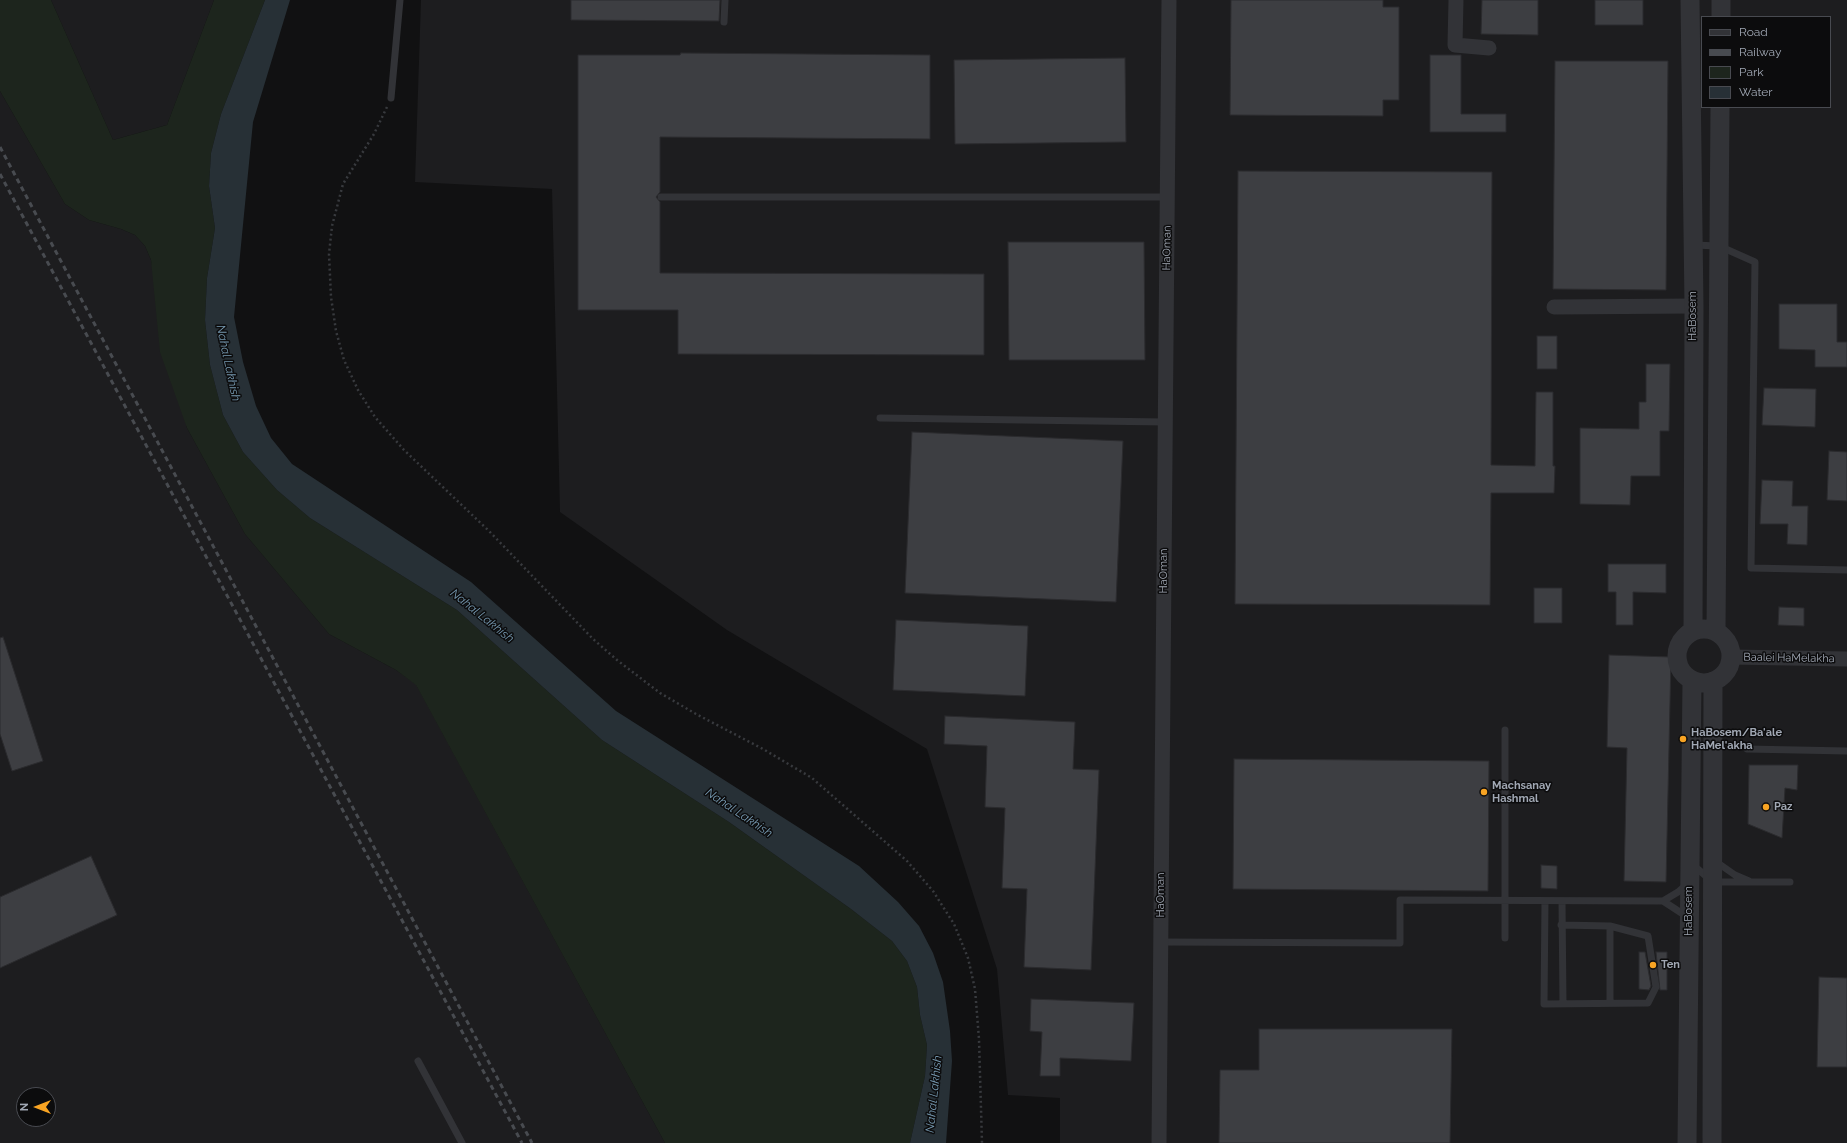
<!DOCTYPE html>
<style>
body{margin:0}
#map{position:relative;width:1847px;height:1143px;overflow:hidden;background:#111112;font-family:Raleway,sans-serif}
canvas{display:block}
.legend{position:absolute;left:1701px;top:16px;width:130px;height:92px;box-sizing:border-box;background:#0c0c0d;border:1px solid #484a50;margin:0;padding:5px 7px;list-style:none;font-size:12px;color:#a1a8b4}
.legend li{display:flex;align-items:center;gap:8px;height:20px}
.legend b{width:20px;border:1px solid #484a50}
.north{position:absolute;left:16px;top:1087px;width:40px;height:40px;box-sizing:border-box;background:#0c0c0d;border:1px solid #484a50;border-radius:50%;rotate:270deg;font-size:11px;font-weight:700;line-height:16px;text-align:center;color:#a1a8b4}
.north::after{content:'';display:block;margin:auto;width:14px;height:18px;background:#f8a423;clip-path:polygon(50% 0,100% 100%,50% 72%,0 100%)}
</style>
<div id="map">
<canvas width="1847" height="1143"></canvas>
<ul class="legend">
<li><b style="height:5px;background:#323337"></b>Road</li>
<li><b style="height:5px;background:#484b50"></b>Railway</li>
<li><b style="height:11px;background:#1d251d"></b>Park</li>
<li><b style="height:11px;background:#273036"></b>Water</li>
</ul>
<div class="north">N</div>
</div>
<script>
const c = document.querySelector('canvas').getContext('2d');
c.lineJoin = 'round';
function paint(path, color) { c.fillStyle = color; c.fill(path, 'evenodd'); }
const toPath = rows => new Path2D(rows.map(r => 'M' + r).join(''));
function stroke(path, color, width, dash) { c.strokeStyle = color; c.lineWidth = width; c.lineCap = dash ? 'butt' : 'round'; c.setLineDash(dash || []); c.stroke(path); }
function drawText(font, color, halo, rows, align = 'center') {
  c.font = font + ' Raleway,sans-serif'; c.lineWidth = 3; c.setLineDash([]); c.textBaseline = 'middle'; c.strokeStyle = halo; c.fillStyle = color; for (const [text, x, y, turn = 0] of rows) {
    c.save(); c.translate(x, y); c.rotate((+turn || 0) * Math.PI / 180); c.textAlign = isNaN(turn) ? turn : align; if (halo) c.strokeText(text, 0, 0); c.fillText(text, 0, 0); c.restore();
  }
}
paint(toPath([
 [51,0,214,0,167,125,113,140],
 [421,0,1847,0,1847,1143,1060,1143,1060,1098,1008,1095,997,969,927,749,727,630,560,512,552,189,415,182],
 [1702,17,1830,17,1830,107,1702,107],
 [0,91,65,204,89,220,121,229,135,235,145,246,151,260,187,428,245,534,329,634,396,670,416,684,665,1143,0,1143],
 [24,1095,48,1095,48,1119,24,1119]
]), '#1d1d1f');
paint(toPath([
 [0,0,51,0,113,140,167,125,214,0,265,0,221,114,211,153,209,186,215,228,207,278,205,320,210,365,223,415,243,452,277,490,310,518,457,610,602,740,729,822,851,909,892,941,907,961,917,987,920,1015,927,1045,925,1076,910,1143,665,1143,416,685,396,670,329,634,245,534,187,428,160,352,151,260,145,246,135,235,121,229,89,220,65,204,0,91]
]), '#1d251d');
paint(toPath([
 [265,0,290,0,253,122,234,317,243,362,256,406,271,438,292,464,471,582,616,711,859,866,898,902,919,926,933,953,943,982,950,1031,952,1061,946,1143,910,1143,925,1076,927,1045,920,1015,917,987,907,961,892,941,851,909,729,822,602,740,457,610,310,518,277,490,243,452,223,415,210,365,205,320,207,278,215,228,209,186,211,153,221,114]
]), '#273036');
const building = toPath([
 [571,0,720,0,719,21,571,20,571,0],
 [1231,0,1383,0,1383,7,1399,7,1399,100,1383,100,1383,116,1230,115,1231,0],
 [1482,0,1538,0,1538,35,1481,34,1482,0],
 [1595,0,1643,0,1643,25,1595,25,1595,0],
 [681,53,930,55,930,139,660,137,660,192,656,197,660,202,660,273,984,274,984,355,678,354,678,310,578,310,578,55,680,55,681,53],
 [1430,55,1461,55,1461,114,1506,114,1506,132,1430,132,1430,55],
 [1125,58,1126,142,955,144,954,60,1125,58],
 [1555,61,1668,61,1666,290,1553,289,1555,61],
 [1238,171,1492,172,1491,465,1535,466,1536,392,1553,392,1553,466,1555,466,1554,493,1491,493,1490,605,1235,604,1238,171],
 [1008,242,1144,242,1145,360,1009,360,1008,242],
 [1779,304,1837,304,1837,342,1847,342,1847,367,1815,367,1815,350,1779,349,1779,304],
 [1537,336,1557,336,1557,369,1537,369,1537,336],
 [1646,364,1670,364,1669,431,1660,431,1660,476,1631,476,1630,505,1580,504,1580,428,1639,429,1639,402,1646,402,1646,364],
 [1764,388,1816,389,1815,427,1762,425,1764,388],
 [912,432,1123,441,1116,602,905,593,912,432],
 [1829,451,1847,452,1847,501,1827,500,1829,451],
 [1762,480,1793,481,1792,506,1808,506,1807,545,1787,544,1788,524,1760,524,1762,480],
 [1608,564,1666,564,1666,593,1633,592,1633,625,1616,625,1616,592,1608,592,1608,564],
 [1534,588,1562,588,1562,623,1534,623,1534,588],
 [1779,607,1804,608,1804,626,1778,625,1779,607],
 [896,620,1028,626,1025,696,893,690,896,620],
 [3,637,43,761,12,771,0,734,0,638,3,637],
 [1609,655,1671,657,1666,882,1624,881,1627,748,1607,747,1609,655],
 [945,716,1075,722,1073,769,1099,770,1091,970,1024,967,1027,889,1002,888,1005,808,985,807,987,746,944,744,945,716],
 [1234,759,1489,761,1488,891,1233,889,1234,759],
 [1749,765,1798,765,1797,790,1785,788,1782,838,1748,824,1749,765],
 [91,856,117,915,0,968,0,897,91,856],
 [1541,865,1557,866,1557,889,1541,888,1541,865],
 [1639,952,1645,952,1651,986,1649,990,1639,989,1639,952],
 [1656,952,1667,952,1667,990,1660,990,1656,952],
 [1819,977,1847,978,1847,1067,1817,1067,1819,977],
 [1031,999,1134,1003,1131,1061,1060,1058,1060,1076,1040,1076,1042,1032,1030,1031,1031,999],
 [1259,1029,1452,1029,1450,1143,1219,1143,1220,1070,1259,1070,1259,1029]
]);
paint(building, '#3d3e42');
stroke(building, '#2b2b2e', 1);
stroke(toPath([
 [387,107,374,134,343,184,332,226,329,254,331,297,336,331,344,360,358,390,375,417,404,450,489,531,593,639,617,660,660,693,696,714,763,749,812,778,907,861,933,891,954,924,968,958,975,989,979,1039,982,1143]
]), '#383a3e', 2.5, [2, 3]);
stroke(toPath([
 [724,22,725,0],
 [391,98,400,0],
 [661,197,1167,197],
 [1693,245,1719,246,1755,262,1751,568,1847,570],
 [880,418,1165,422],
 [1505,730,1505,938],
 [1747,749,1847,751],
 [1715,861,1735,875,1749,881],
 [1693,865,1713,882,1790,882],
 [1545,901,1544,1004,1648,1003,1656,987,1648,936,1610,926,1561,925],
 [1562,901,1563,1004],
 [1663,901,1678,892,1687,884],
 [1610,926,1610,1003],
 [1161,942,1400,943,1400,900,1663,901,1686,916],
 [418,1061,462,1143]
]), '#323337', 7);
stroke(toPath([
 [1456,0,1455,45,1489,48],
 [1554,307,1694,306],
 [1731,657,1847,659],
 [1159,1143,1169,0]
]), '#323337', 15);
stroke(toPath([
 [1690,0,1694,306,1693,631],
 [1721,17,1721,0],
 '1677 656a27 27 0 1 1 54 0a27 27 0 1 1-54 0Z',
 [1716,631,1720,107],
 [1687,1143,1692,680],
 [1712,1143,1713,681]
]), '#323337', 19);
stroke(toPath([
 [0,147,532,1143],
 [0,174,522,1143]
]), '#484b50', 3, [5, 4]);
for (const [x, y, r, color] of [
 [1683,739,4,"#f8a423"],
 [1484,792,4,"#f8a423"],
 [1766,807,4,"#f8a423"],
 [1653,965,4,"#f8a423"]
]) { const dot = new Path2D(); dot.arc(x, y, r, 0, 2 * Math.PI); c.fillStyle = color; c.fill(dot); stroke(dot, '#0c0c0d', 1.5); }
drawText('11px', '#a1a8b4', '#0c0c0d', [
 ["HaOman",1167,248,-89],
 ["HaBosem",1693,316,-90],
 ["HaOman",1164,571,-90],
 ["Baalei HaMelakha",1789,658,1],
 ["HaOman",1161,895,-90],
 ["HaBosem",1689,911,-90]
]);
drawText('bold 11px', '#a1a8b4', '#0c0c0d', [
 ["HaBosem/Ba'ale",1691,733],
 ["HaMel'akha",1691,746],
 ["Machsanay",1492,786],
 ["Hashmal",1492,799],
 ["Paz",1774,807],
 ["Ten",1661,965]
], 'left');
drawText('italic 12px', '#7699b1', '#0c0c0d', [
 ["Nahal Lakhish",228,363,78],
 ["Nahal Lakhish",482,616,39],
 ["Nahal Lakhish",739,813,34],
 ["Nahal Lakhish",934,1094,-84]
]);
</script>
